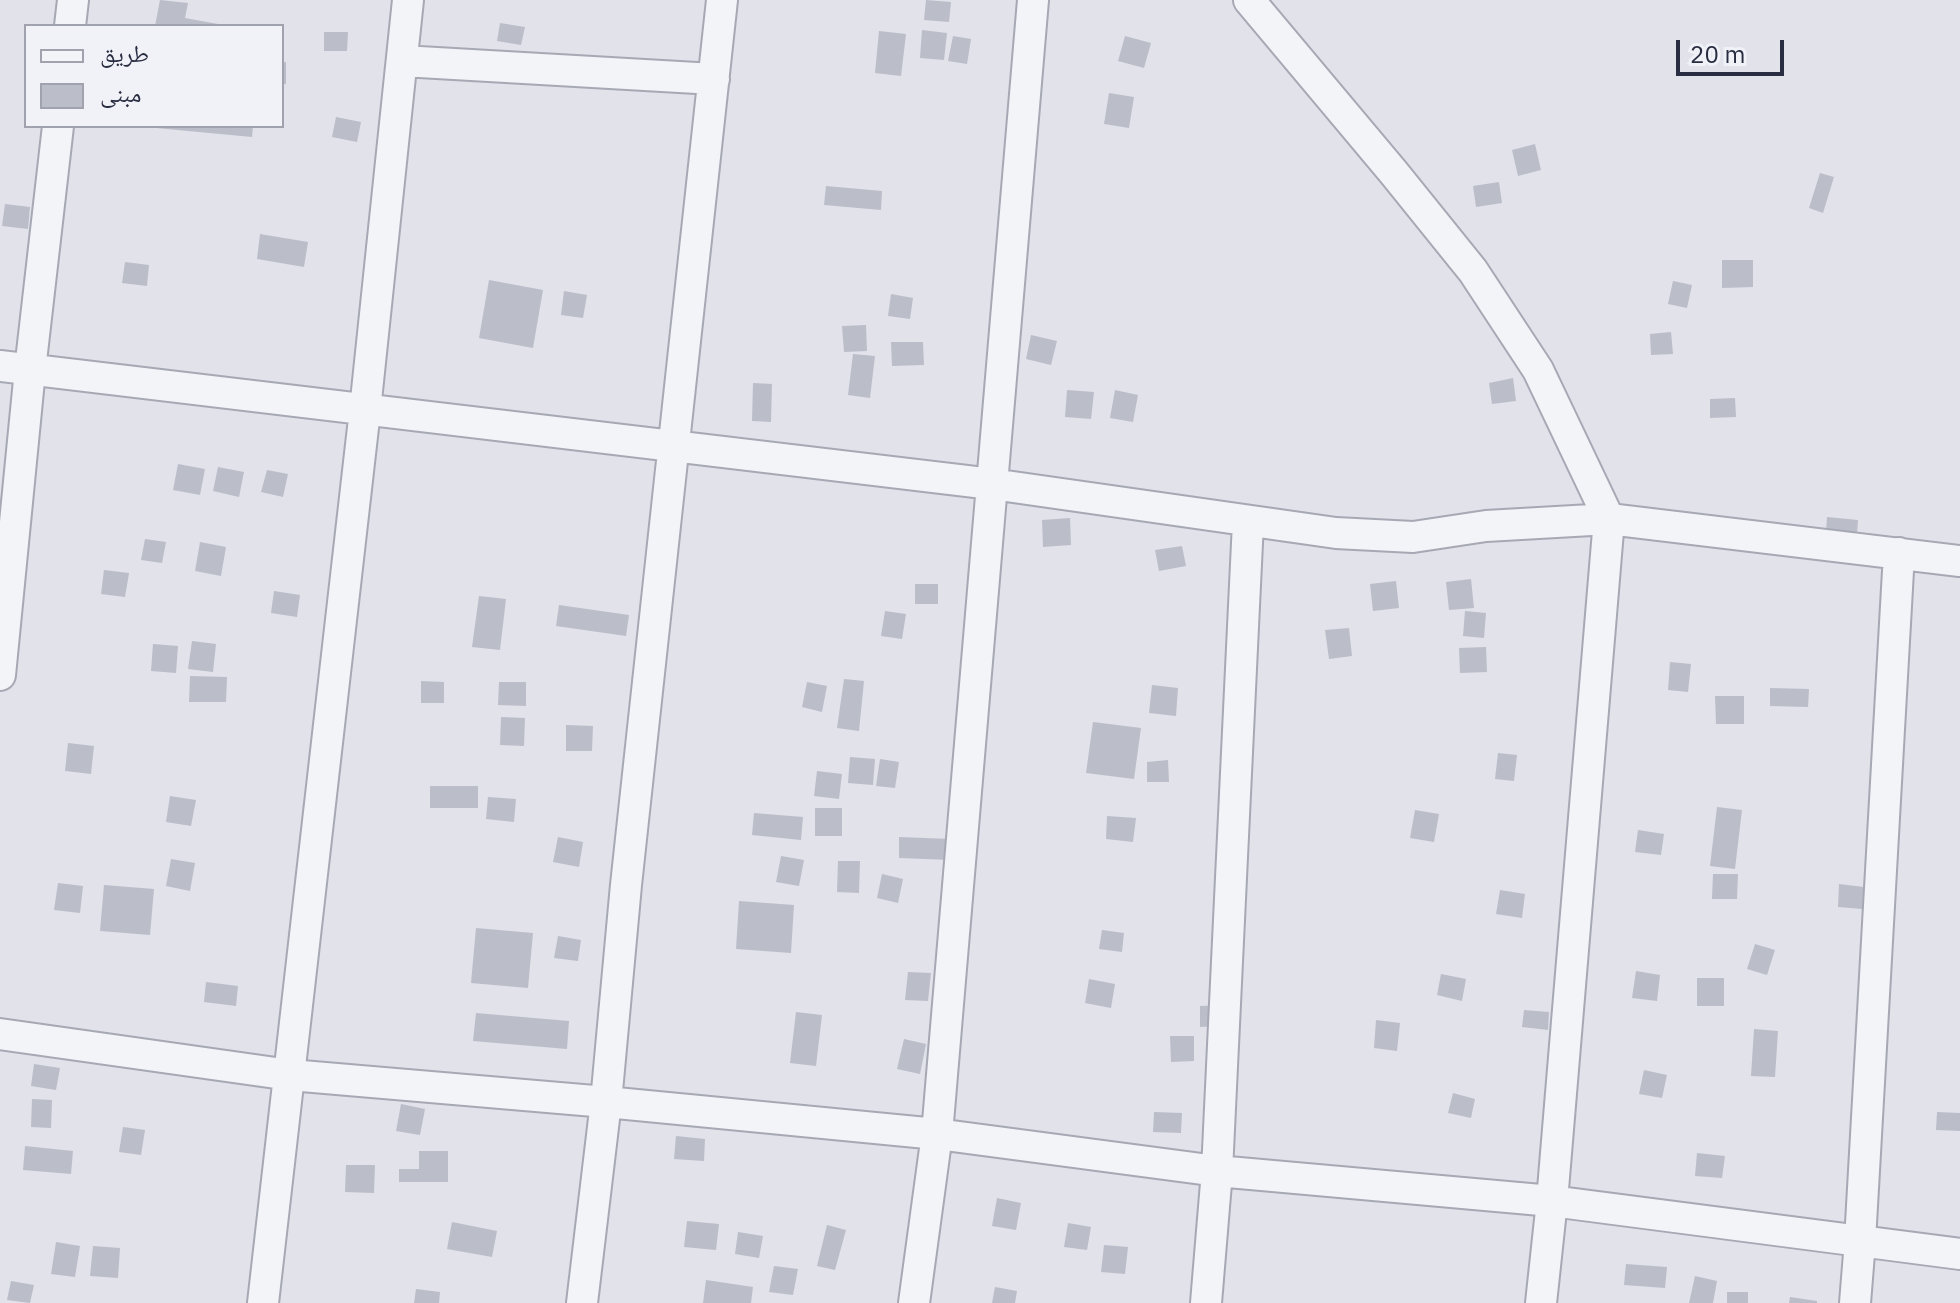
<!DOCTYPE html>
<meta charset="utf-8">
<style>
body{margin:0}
#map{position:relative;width:1960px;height:1303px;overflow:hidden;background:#e1e2ea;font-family:"IBM Plex Sans","Noto Naskh Arabic",sans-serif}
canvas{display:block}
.legend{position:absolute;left:24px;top:24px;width:260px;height:104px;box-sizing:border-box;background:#f0f2f7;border:2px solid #a0a3ae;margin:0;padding:10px 14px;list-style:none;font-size:24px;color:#292d41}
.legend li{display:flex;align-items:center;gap:16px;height:40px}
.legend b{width:40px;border:2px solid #a0a3ae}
.scale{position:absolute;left:1676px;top:40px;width:108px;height:36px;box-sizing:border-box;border:4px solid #292d41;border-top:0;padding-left:10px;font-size:24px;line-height:28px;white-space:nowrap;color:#292d41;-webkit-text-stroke:6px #f0f2f7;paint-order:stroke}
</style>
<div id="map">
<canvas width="1960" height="1303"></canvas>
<ul class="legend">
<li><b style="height:10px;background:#f3f4f8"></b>طريق</li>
<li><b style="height:22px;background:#bbbdc9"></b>مبنى</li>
</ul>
<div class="scale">20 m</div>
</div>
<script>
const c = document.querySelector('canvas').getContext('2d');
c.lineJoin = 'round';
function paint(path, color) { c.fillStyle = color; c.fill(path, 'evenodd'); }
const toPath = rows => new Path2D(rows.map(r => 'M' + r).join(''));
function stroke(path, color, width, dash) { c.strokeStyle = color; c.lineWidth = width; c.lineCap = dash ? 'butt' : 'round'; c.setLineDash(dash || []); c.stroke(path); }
paint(toPath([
 [160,0,188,3,185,18,218,24,218,26,155,26],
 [926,0,951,2,949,22,924,20],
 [500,23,525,27,521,45,497,41],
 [922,30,947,33,944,60,920,58],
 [879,31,906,34,901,76,875,73],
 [324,32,348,32,347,51,324,51],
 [953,36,971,39,967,64,948,61],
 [1125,36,1151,43,1144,68,1118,61],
 [282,62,286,62,286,84,282,84],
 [1109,93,1134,97,1129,128,1104,124],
 [336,117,361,122,357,142,332,137],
 [156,126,253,126,252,137,156,128],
 [1535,144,1541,170,1518,176,1512,150],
 [1820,173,1834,177,1823,213,1809,208],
 [1499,182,1502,203,1476,207,1473,186],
 [826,186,882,191,881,210,824,205],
 [5,204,30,207,28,229,2,226],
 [260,234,308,242,304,267,257,259],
 [1722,260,1753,260,1753,287,1722,288],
 [125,262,149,265,147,286,122,283],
 [489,280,543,290,533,348,479,338],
 [1673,281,1692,285,1687,308,1668,304],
 [564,291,587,295,583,318,561,315],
 [891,294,913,298,910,319,888,316],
 [866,325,867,351,844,352,842,326],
 [1671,332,1673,354,1651,355,1650,334],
 [1031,335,1057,341,1051,365,1026,359],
 [891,342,923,342,924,365,892,366],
 [853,354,875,356,870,398,848,395],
 [1513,378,1516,401,1492,404,1489,383],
 [753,383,772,384,771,422,752,421],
 [1067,390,1094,392,1091,419,1065,417],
 [1115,390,1138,395,1133,422,1110,418],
 [1735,398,1736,417,1710,418,1710,399],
 [178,464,205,469,200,495,173,490],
 [218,467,244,472,239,497,213,491],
 [267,470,288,474,283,497,261,492],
 [1827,517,1858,520,1856,549,1825,547],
 [1070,518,1071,545,1043,547,1042,520],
 [145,539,166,542,162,563,141,560],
 [200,542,226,547,221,576,195,571],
 [1182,546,1186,566,1159,571,1155,550],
 [104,570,129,573,125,597,101,594],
 [1471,579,1474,608,1449,610,1446,582],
 [1396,581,1399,608,1373,611,1370,584],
 [915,584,938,584,938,604,915,604],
 [274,591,300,595,297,617,271,613],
 [479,596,506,599,500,650,472,647],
 [559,605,629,615,626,636,556,626],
 [885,611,906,614,902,639,881,636],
 [1465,611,1486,613,1484,638,1463,636],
 [1349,628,1352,656,1329,659,1325,630],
 [192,641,216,644,213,672,188,669],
 [153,644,178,646,176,673,151,671],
 [1486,647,1487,672,1460,673,1459,648],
 [1670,662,1691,664,1688,692,1668,690],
 [190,676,227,677,226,702,189,702],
 [844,679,864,681,859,731,837,728],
 [421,681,444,682,444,703,421,703],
 [499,682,526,682,526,706,498,705],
 [807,682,827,686,822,712,802,707],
 [1152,685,1178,688,1176,716,1149,713],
 [1770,688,1809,689,1808,707,1770,706],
 [1715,696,1744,696,1744,724,1716,724],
 [501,717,525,718,524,746,500,745],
 [1093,722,1141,728,1134,779,1086,773],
 [566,725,593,726,592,751,566,751],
 [68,743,94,746,91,774,65,771],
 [1498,753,1517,755,1514,781,1495,779],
 [850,757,875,759,873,785,848,783],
 [880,759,899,762,895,788,876,786],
 [1168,760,1169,782,1147,782,1147,762],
 [817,771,842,774,839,799,814,796],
 [430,786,478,786,478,808,430,808],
 [170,796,196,800,191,826,166,822],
 [488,797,516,799,514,822,486,819],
 [1717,807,1742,810,1735,869,1710,866],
 [815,808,842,808,842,836,815,836],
 [1415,810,1439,814,1434,842,1410,838],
 [754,813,803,817,801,840,752,835],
 [1107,816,1136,818,1133,842,1106,839],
 [1638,830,1664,834,1661,855,1635,852],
 [558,837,583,842,579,867,553,862],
 [899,837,951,839,951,860,899,858],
 [781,856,804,860,799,886,776,882],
 [171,859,195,863,190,891,166,886],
 [838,861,860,861,859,893,837,892],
 [882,874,903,879,898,903,877,898],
 [1713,874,1738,874,1737,899,1712,899],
 [58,883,83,886,80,913,54,910],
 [1839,884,1864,887,1862,909,1838,907],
 [104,885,154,889,150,935,100,931],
 [1500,890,1525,894,1522,918,1496,914],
 [739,901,794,905,791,953,736,949],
 [476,928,533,933,528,988,471,983],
 [1102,930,1124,933,1122,952,1099,949],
 [558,936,581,940,578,961,554,958],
 [1755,944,1775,950,1767,975,1747,969],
 [1636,971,1660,975,1657,1001,1632,998],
 [908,972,931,973,928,1001,905,1000],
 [1441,974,1466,979,1462,1001,1437,995],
 [1697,978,1724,978,1724,1006,1697,1006],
 [1089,979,1115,984,1111,1008,1085,1003],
 [206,982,238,986,236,1006,204,1002],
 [1224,1005,1224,1026,1200,1027,1200,1006],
 [1524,1010,1549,1012,1548,1030,1522,1027],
 [796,1012,822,1015,816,1066,790,1063],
 [476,1013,569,1021,567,1049,473,1041],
 [1376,1020,1400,1023,1397,1051,1374,1048],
 [1754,1029,1778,1031,1775,1077,1751,1076],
 [1170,1036,1194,1036,1194,1061,1171,1062],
 [904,1039,926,1044,920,1074,897,1069],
 [34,1064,60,1068,56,1090,31,1086],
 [1644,1070,1667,1075,1662,1098,1639,1094],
 [1453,1093,1475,1099,1471,1118,1448,1113],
 [32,1099,52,1100,51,1128,31,1127],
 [401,1104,425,1109,420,1135,396,1131],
 [1154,1112,1182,1113,1181,1133,1153,1132],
 [1937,1112,1960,1113,1960,1131,1936,1130],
 [123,1127,145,1130,141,1155,119,1152],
 [676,1136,705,1139,704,1161,674,1159],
 [25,1146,73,1151,71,1174,23,1170],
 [419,1151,448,1151,448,1182,399,1182,399,1169,419,1169],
 [1697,1153,1725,1156,1722,1178,1695,1176],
 [346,1165,375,1165,374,1193,345,1192],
 [997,1198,1021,1203,1016,1230,992,1226],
 [687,1221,719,1224,716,1250,684,1247],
 [452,1222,497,1231,492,1257,447,1249],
 [1068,1223,1091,1227,1087,1250,1064,1247],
 [827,1225,846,1230,835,1270,817,1266],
 [738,1232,763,1236,759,1258,735,1254],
 [56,1242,80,1246,75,1277,51,1274],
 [1104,1245,1128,1247,1125,1274,1101,1272],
 [93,1246,120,1248,118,1278,90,1276],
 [1626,1264,1667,1267,1665,1288,1624,1285],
 [774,1266,798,1269,793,1295,769,1292],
 [1695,1276,1717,1281,1713,1303,1689,1303],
 [706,1280,753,1287,751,1303,703,1303],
 [11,1281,34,1285,30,1303,7,1300],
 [995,1287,1017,1291,1015,1303,992,1303],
 [416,1289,440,1292,439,1303,414,1303],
 [1727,1292,1748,1292,1748,1303,1727,1303],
 [1790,1297,1817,1301,1817,1303,1789,1303]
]), '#bbbdc9');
const minor = toPath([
 [1249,0,1394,173,1473,271,1538,370,1609,519,1552,1201,1541,1303],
 [70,26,73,0],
 [402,61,714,79],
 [0,366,992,484,1336,533,1413,537,1486,526,1609,519,1960,561],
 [0,675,30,370,58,126],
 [0,1034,290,1075,606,1102,937,1134,1217,1171,1552,1201,1960,1254],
 [263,1303,365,410,408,0],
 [582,1303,606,1102,626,885,722,0],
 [914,1303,937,1134,1033,0],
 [1206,1303,1217,1171,1248,522],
 [1855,1303,1860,1241,1899,553]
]);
stroke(minor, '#a6a8b4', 34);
stroke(minor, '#f3f4f8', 30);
</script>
